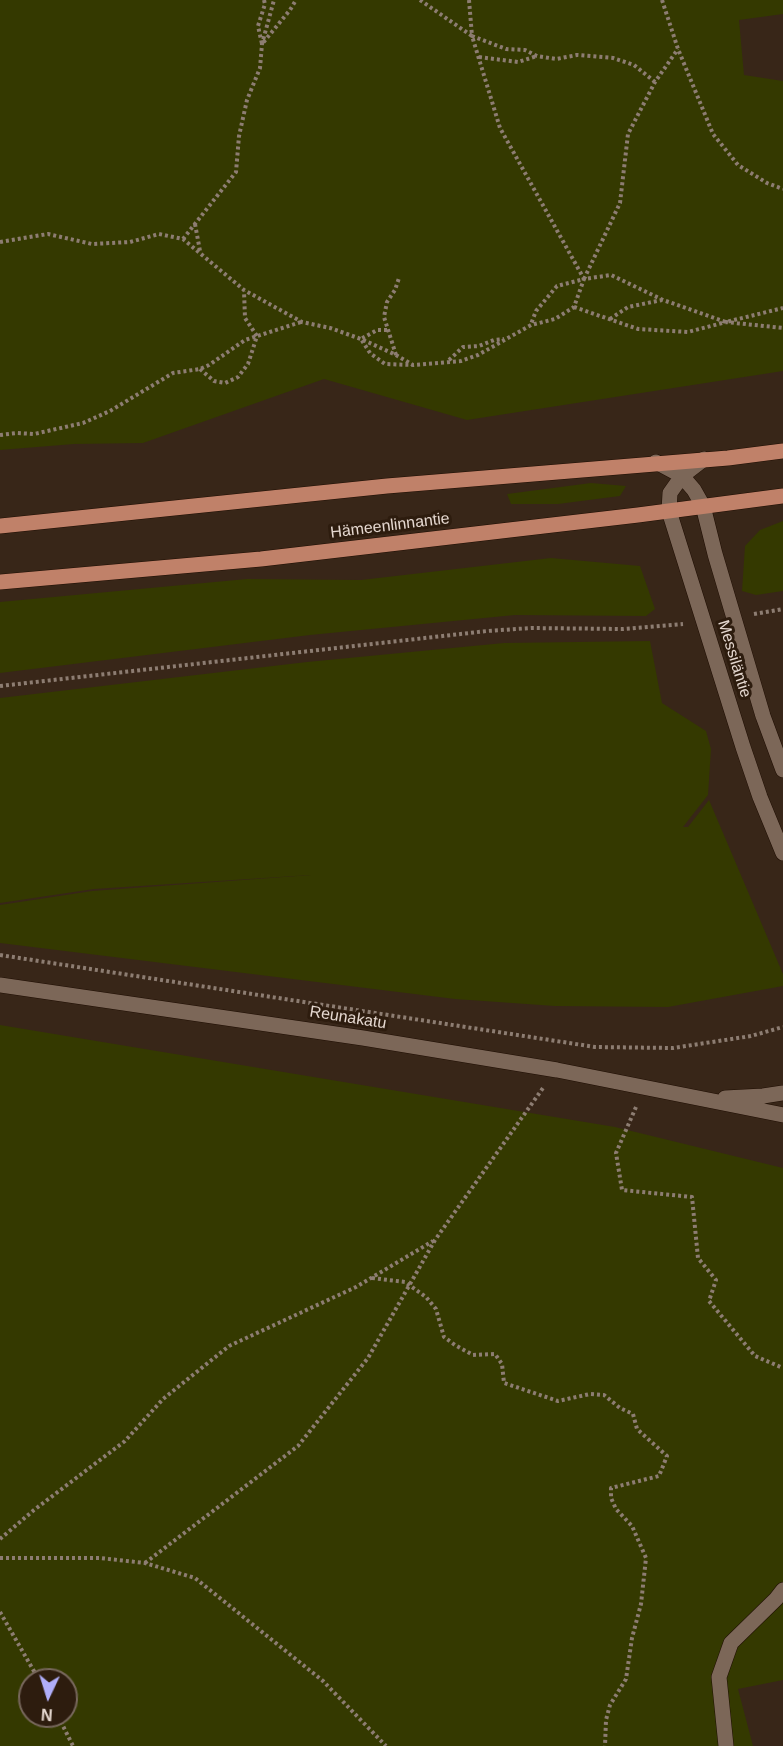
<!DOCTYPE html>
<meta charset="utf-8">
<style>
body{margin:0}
#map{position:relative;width:783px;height:1746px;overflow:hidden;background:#382618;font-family:Helvetica,sans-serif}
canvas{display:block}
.north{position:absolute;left:18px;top:1668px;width:60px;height:60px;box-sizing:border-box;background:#2d1c0e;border:2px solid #77675c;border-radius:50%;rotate:184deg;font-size:16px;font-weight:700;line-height:24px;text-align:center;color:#e5d8d0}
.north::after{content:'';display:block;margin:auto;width:21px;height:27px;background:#b0aefa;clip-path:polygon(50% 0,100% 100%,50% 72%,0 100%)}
</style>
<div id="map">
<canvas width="783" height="1746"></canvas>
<div class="north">N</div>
</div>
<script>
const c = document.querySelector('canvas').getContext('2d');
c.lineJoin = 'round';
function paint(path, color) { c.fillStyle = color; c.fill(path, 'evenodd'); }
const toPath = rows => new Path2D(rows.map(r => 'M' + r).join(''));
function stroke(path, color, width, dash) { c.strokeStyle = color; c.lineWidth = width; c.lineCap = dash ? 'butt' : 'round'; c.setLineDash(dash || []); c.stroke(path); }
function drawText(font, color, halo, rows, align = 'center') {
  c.font = font + ' Helvetica,sans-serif'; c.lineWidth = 6; c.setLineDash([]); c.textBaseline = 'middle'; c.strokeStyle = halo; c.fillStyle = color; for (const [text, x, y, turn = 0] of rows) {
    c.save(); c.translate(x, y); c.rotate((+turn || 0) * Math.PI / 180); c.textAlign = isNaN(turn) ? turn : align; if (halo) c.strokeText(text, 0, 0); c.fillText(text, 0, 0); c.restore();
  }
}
paint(toPath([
 [0,0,783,0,783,14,739,20,744,75,783,81,783,371,467,420,324,379,143,443,74,444,0,450],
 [591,483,626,486,620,496,558,504,511,504,507,494],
 [783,521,783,591,756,595,742,591,745,546,760,530],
 [551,558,640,566,655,609,646,616,515,615,310,635,0,673,0,602,247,579,361,580],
 [650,641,662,703,706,731,711,749,708,795,683,827,688,827,709,800,783,974,783,986,668,1007,555,1006,455,999,0,943,0,905,92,891,311,875,94,889,0,903,0,698,307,662,504,643],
 [0,1025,615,1127,783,1168,783,1680,738,1689,753,1746,0,1746],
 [30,1680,66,1680,66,1716,30,1716]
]), '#343900');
const minor = toPath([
 [704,459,682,476,670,493,669,511,743,747,760,797,783,853],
 [656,462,682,476,694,490,703,506,715,554,763,716,783,770],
 [0,985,363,1038,557,1070,783,1115],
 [725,1098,763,1096,783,1093],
 [726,1746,719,1677,731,1643,776,1599,783,1590]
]);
const major = toPath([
 [0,526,387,486,728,458,783,451],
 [0,582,261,559,638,515,783,496]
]);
stroke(minor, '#1f0e03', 16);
stroke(major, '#1f0e03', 16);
stroke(toPath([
 [264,0,265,4,258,26,262,44,290,10,296,0],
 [420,0,472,36,500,128,584,279,557,286,536,311,531,324],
 [469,0,472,36,506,49,525,50,537,56,556,59,577,55,613,58,634,65,655,82],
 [662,0,678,49,713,134,738,165,767,183,783,189],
 [479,57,518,62,537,56],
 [195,224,200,251],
 [183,239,236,172,239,136,247,100,260,68,262,44,274,0],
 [0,242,48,234,92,244,130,242,159,234,183,239,244,290,302,322,330,328,361,339,396,355,413,365,461,361,478,355,531,325,555,319,574,307,584,279,611,275,663,300,726,322,783,308],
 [584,279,620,203,628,134,655,82,678,49],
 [574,307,638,329,688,332,726,322,783,328],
 [610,319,628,307,662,300],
 [387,330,377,330,361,339,370,353,385,364,412,365],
 [396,355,384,317,387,302,395,290,399,278],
 [449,360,463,347,479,346,494,340,504,339],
 [200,369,214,381,225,383,238,377,248,364,257,336,245,318,244,291],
 [0,435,17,433,34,434,83,423,110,411,173,373,200,369,209,365,245,340,301,322],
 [754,614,783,609],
 [0,686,487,631,531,628,623,629,683,624],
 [0,955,595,1047,673,1048,751,1036,783,1027],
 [636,1107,616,1153,622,1190,692,1197,698,1258,716,1280,709,1301,755,1356,783,1368],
 [372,1278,405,1282,426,1297,436,1309,444,1337,455,1345,473,1355,495,1354,502,1364,504,1383,558,1401,590,1394,604,1395,620,1408,633,1414,637,1429,667,1456,659,1476,611,1488,611,1498,616,1509,632,1526,646,1558,641,1604,632,1638,626,1679,610,1705,606,1720,605,1746],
 [0,1539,34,1510,125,1441,163,1399,229,1346,356,1287,433,1241],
 [0,1558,100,1558,145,1563,195,1578,323,1681,386,1746],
 [145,1563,298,1446,368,1358,435,1240,543,1088],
 [0,1612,39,1680],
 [58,1716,73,1746]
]), '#8d7d72', 4, [3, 3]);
stroke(minor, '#7c6758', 15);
stroke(major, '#c08169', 15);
drawText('16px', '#e5d8d0', '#2d1c0e', [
 ["Hämeenlinnantie",390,526,-7],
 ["Messiläntie",734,659,73],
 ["Reunakatu",348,1018,9]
]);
</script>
